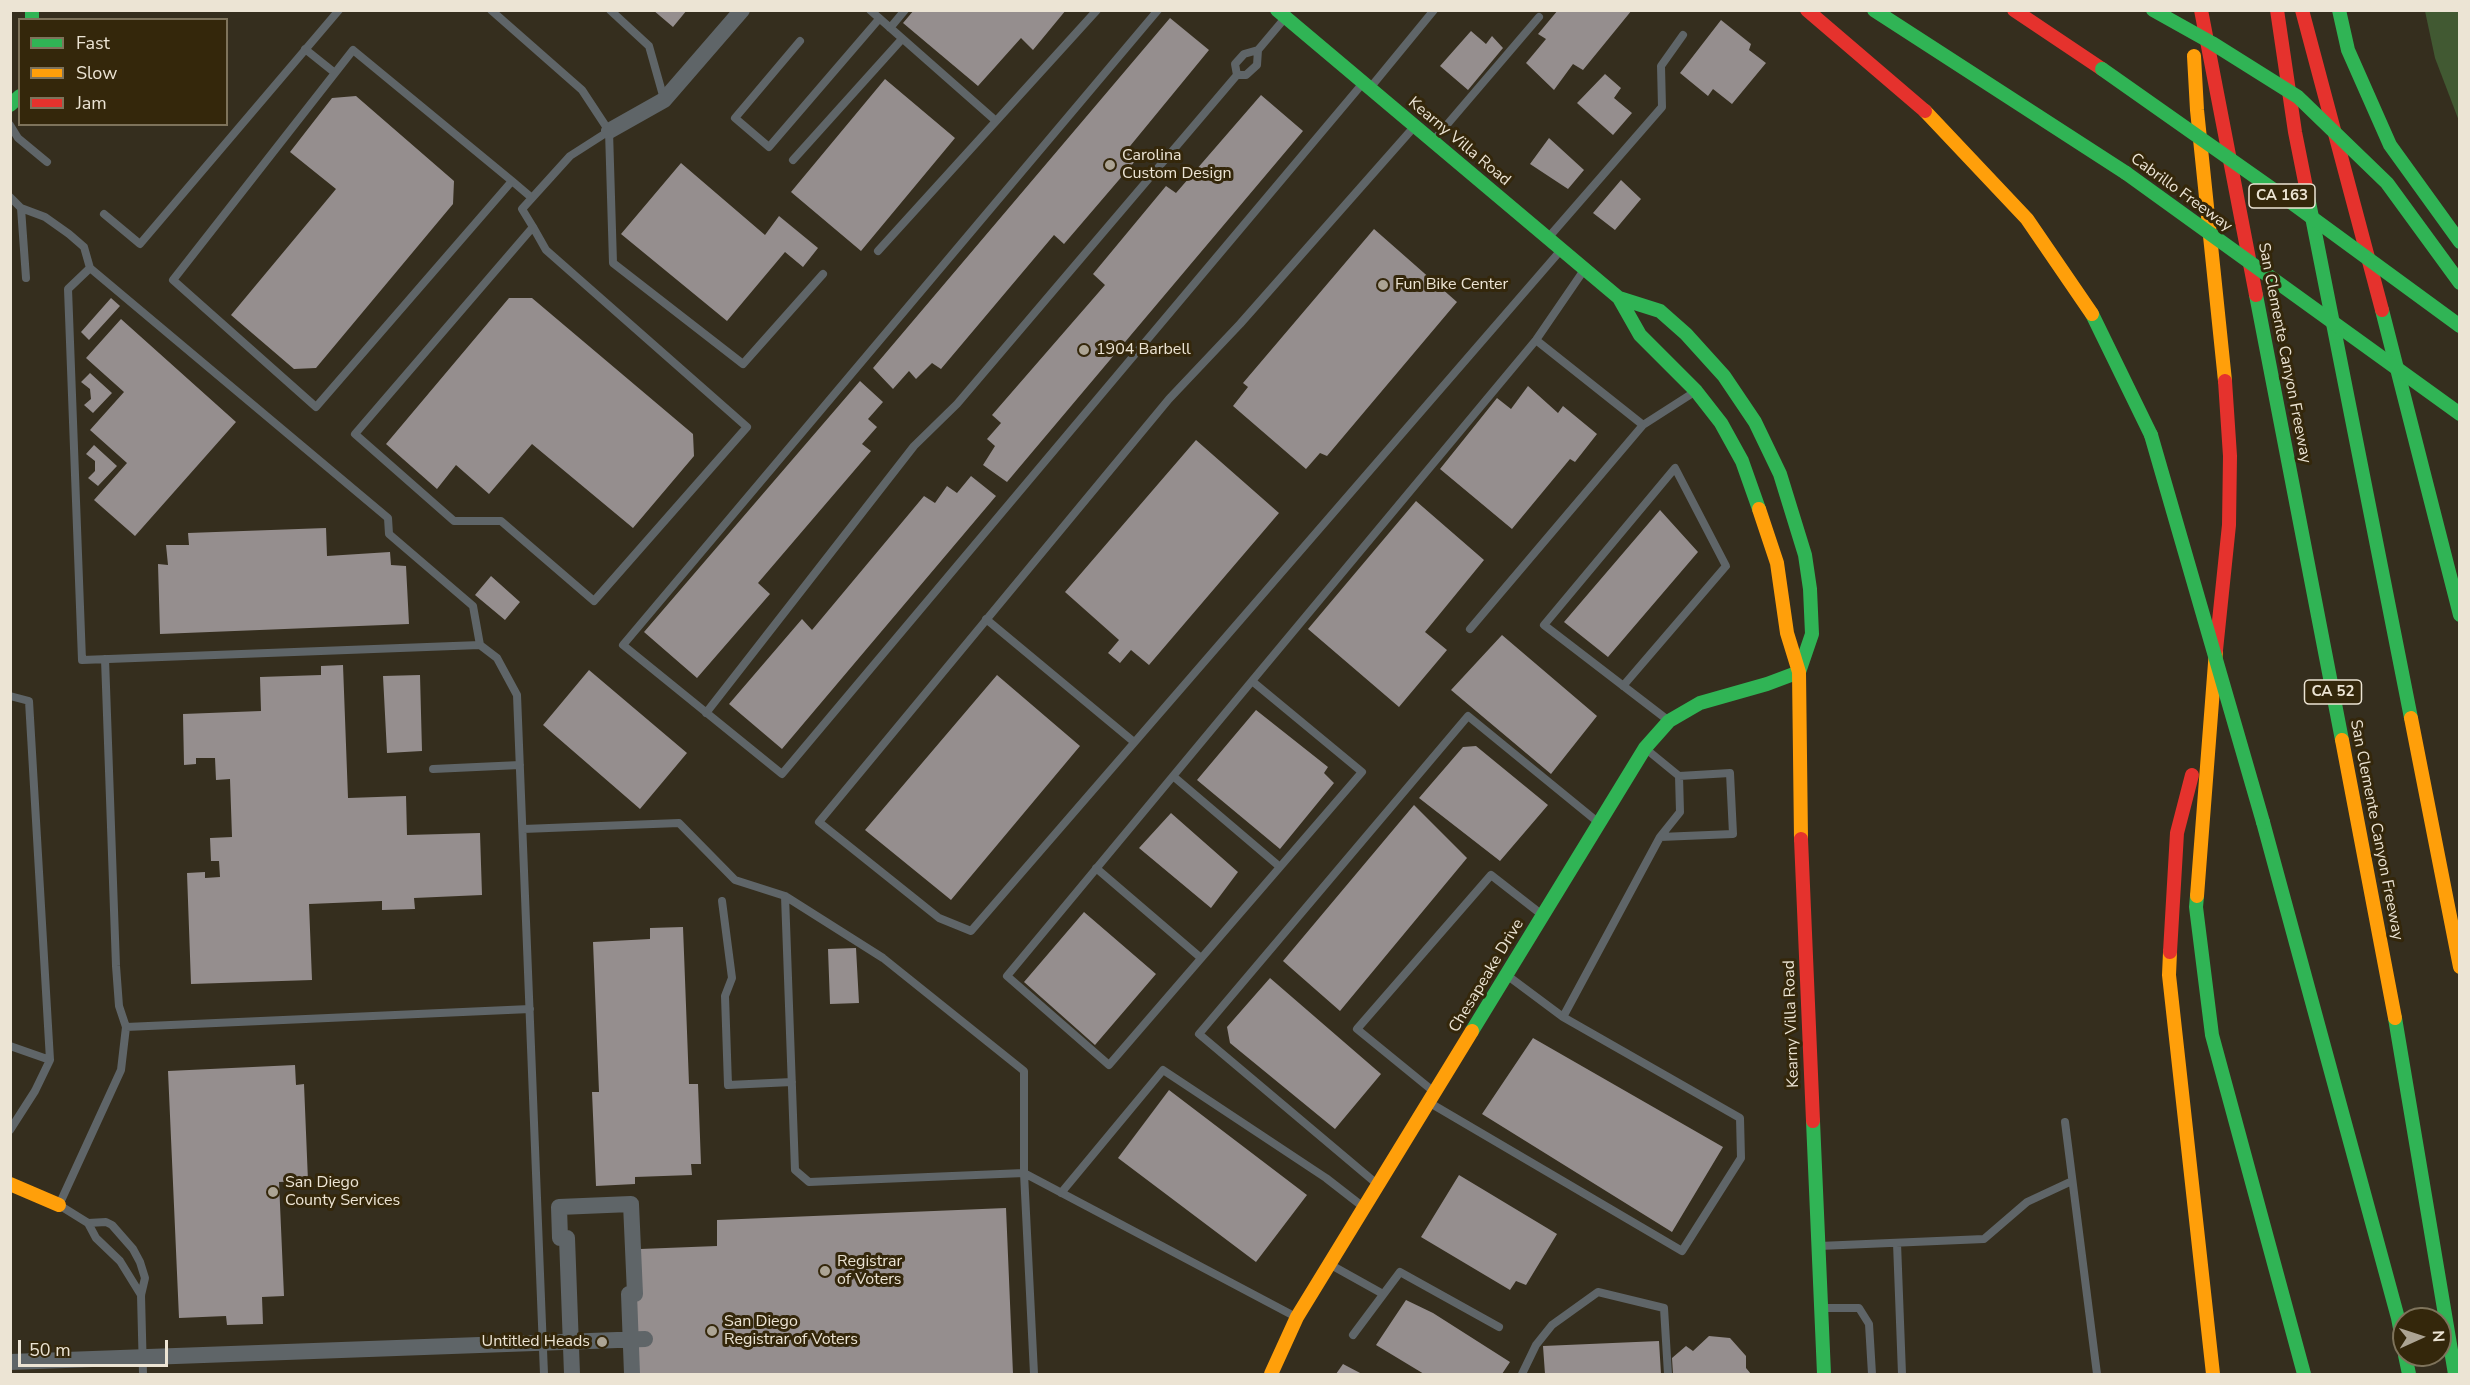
<!DOCTYPE html>
<style>
body{margin:0}
#map{position:relative;width:2470px;height:1385px;overflow:hidden;background:#352e1e;font-family:"Nunito Sans",sans-serif}
canvas{display:block}
.frame{position:absolute;inset:0;border:12px solid #ece4d4;pointer-events:none}
.legend{position:absolute;left:18px;top:18px;width:210px;height:108px;box-sizing:border-box;background:#34270b;border:2px solid #7e735b;margin:0;padding:8px 10px;list-style:none;font-size:18px;color:#ece4d4}
.legend li{display:flex;align-items:center;gap:12px;height:30px}
.legend b{width:30px;border:2px solid #7e735b}
.north{position:absolute;left:2392px;top:1307px;width:60px;height:60px;box-sizing:border-box;background:#34270b;border:2px solid #7e735b;border-radius:50%;rotate:87deg;font-size:16px;font-weight:700;line-height:24px;text-align:center;color:#ece4d4}
.north::after{content:'';display:block;margin:auto;width:21px;height:27px;background:#aca494;clip-path:polygon(50% 0,100% 100%,50% 72%,0 100%)}
.scale{position:absolute;left:18px;top:1340px;width:150px;height:27px;box-sizing:border-box;border:3px solid #ece4d4;border-top:0;padding-left:8px;font-size:18px;line-height:21px;white-space:nowrap;color:#ece4d4;-webkit-text-stroke:4px #34270b;paint-order:stroke}
</style>
<div id="map">
<canvas width="2470" height="1385"></canvas>
<div class="frame"></div>
<ul class="legend">
<li><b style="height:8px;background:#30b455"></b>Fast</li>
<li><b style="height:8px;background:#ff9f0a"></b>Slow</li>
<li><b style="height:8px;background:#e5322d"></b>Jam</li>
</ul>
<div class="north">N</div>
<div class="scale">50 m</div>
</div>
<script>
const c = document.querySelector('canvas').getContext('2d');
c.lineJoin = 'round';
function paint(path, color) { c.fillStyle = color; c.fill(path, 'evenodd'); }
const toPath = rows => new Path2D(rows.map(r => 'M' + r).join(''));
function stroke(path, color, width, dash) { c.strokeStyle = color; c.lineWidth = width; c.lineCap = dash ? 'butt' : 'round'; c.setLineDash(dash || []); c.stroke(path); }
function drawText(font, color, halo, rows, align = 'center') {
  c.font = font + ' "Nunito Sans",sans-serif'; c.lineWidth = 6; c.setLineDash([]); c.textBaseline = 'middle'; c.strokeStyle = halo; c.fillStyle = color; for (const [text, x, y, turn = 0] of rows) {
    c.save(); c.translate(x, y); c.rotate((+turn || 0) * Math.PI / 180); c.textAlign = isNaN(turn) ? turn : align; if (halo) c.strokeText(text, 0, 0); c.fillText(text, 0, 0); c.restore();
  }
}
paint(toPath([
 [2425,11,2459,11,2459,121,2435,58]
]), '#415932');
paint(toPath([
 [653,10,687,10,673,27],
 [914,10,1066,10,1033,50,1021,38,978,86,903,23],
 [1558,10,1632,10,1583,70,1573,64,1554,90,1526,63,1546,39,1538,34],
 [1170,18,1209,50,1126,151,1136,160,1064,244,1054,235,941,369,932,363,916,379,909,371,893,389,873,368],
 [1721,20,1751,44,1749,50,1766,63,1732,104,1713,89,1708,96,1680,73],
 [1471,31,1486,44,1492,36,1503,48,1468,90,1440,66],
 [1605,74,1621,88,1614,98,1632,113,1613,135,1577,103],
 [885,79,955,138,861,251,791,192],
 [1261,95,1303,131,1007,482,983,465,995,446,987,439,1001,423,992,415,1105,285,1093,274,1166,186,1176,193],
 [356,96,454,181,453,204,316,368,294,369,231,315,336,189,290,152,332,98],
 [1549,138,1584,170,1568,189,1530,164],
 [681,163,765,235,779,216,818,248,803,267,785,252,727,321,621,234],
 [1621,180,1641,199,1615,230,1593,213],
 [1374,229,1457,302,1327,456,1320,453,1306,469,1233,406,1248,387,1243,383],
 [111,298,120,306,89,340,81,332],
 [509,298,532,298,693,434,694,456,633,528,532,444,489,494,456,465,437,489,386,444],
 [121,319,236,422,135,536,94,500,127,463,90,430,124,392,86,358],
 [90,373,112,393,93,413,84,405,91,399,90,389,81,382],
 [860,381,883,402,868,419,877,427,862,444,871,451,758,583,770,594,697,678,644,632],
 [1528,386,1558,413,1563,406,1597,434,1575,462,1570,459,1512,529,1440,469,1497,398,1511,409],
 [1196,440,1279,513,1149,665,1131,650,1120,663,1108,653,1119,640,1065,592],
 [94,445,117,466,98,486,88,478,95,471,95,461,86,454],
 [971,476,996,496,782,749,729,704,802,619,812,630,924,496,935,503,947,486,957,493],
 [1416,501,1484,560,1425,632,1447,650,1399,707,1308,629],
 [1660,510,1698,552,1608,657,1564,622],
 [326,528,327,556,390,552,391,565,406,566,409,624,160,634,158,564,168,565,166,545,189,545,188,533],
 [491,576,520,602,505,620,475,595],
 [1502,635,1597,716,1551,774,1451,690],
 [343,665,348,798,406,796,407,835,480,833,482,895,414,898,415,909,382,910,382,901,309,904,312,980,191,984,187,873,205,872,205,878,220,877,219,861,211,861,210,838,232,837,230,779,216,780,215,758,196,758,196,764,184,765,183,714,261,711,260,677,321,675,321,666],
 [589,670,687,753,640,809,543,725],
 [420,675,422,751,387,753,383,676],
 [997,675,1080,746,951,900,865,830],
 [1256,710,1328,767,1324,773,1334,783,1280,849,1197,780],
 [1476,746,1548,805,1500,861,1419,798,1463,747],
 [1414,805,1467,858,1340,1011,1283,961],
 [1171,813,1238,872,1211,908,1139,848],
 [1084,912,1156,974,1095,1045,1024,982],
 [683,927,689,1084,698,1084,701,1164,691,1164,692,1175,635,1177,635,1184,596,1186,592,1092,599,1092,593,942,650,939,650,928],
 [856,948,859,1003,830,1004,828,949],
 [1270,978,1381,1074,1335,1129,1230,1043,1227,1027],
 [1533,1038,1723,1147,1672,1232,1482,1114],
 [295,1065,296,1085,304,1084,308,1181,279,1182,284,1296,262,1297,263,1324,227,1325,226,1316,179,1318,168,1071],
 [1169,1090,1307,1195,1256,1262,1118,1158],
 [1459,1175,1557,1234,1526,1285,1516,1281,1510,1290,1421,1237],
 [1006,1208,1013,1374,632,1374,640,1249,717,1246,717,1220],
 [1406,1300,1433,1313,1510,1362,1502,1374,1424,1374,1376,1345],
 [1709,1336,1730,1338,1746,1356,1746,1368,1751,1374,1673,1374,1672,1358,1686,1346,1693,1351],
 [1659,1341,1661,1374,1545,1374,1543,1346],
 [1343,1364,1362,1374,1336,1374]
]), '#958e8e');
stroke(toPath([
 [491,10,582,90,609,131,613,263,743,364,823,274],
 [610,10,649,46,664,99],
 [870,10,996,121],
 [1158,10,623,645,782,774,1363,83],
 [890,28,905,10],
 [800,41,735,118,769,147,879,19],
 [305,49,335,73],
 [1237,75,1246,75,1257,65,1258,50,1285,18],
 [1370,88,1434,10],
 [10,125,18,138,47,162],
 [1414,127,1240,324,1169,399,819,822,939,918,971,931,1561,250],
 [1433,141,1539,17],
 [793,160,902,39],
 [512,181,316,407,173,280,353,50,512,181,532,198],
 [10,197,21,208,45,217,69,234,84,247,90,268],
 [21,208,26,278],
 [104,214,140,244,339,10],
 [533,227,355,434,454,521,501,521,594,601,747,427,546,250,533,227,522,209,570,156,609,131],
 [1548,238,1662,107,1661,66,1683,35],
 [878,251,1097,10],
 [1536,340,1643,425],
 [986,619,1134,742],
 [1470,629,1643,425,1696,391],
 [480,645,82,660,68,289,90,268,388,518,389,534,473,606,480,645,497,658,517,695,544,1374],
 [105,659,116,966,119,1006,126,1027],
 [1252,681,1362,772,1109,1065,1007,976,1252,681,1536,340,1584,270],
 [1623,686,1726,566,1675,468,1544,625,1669,721],
 [10,696,29,701,50,1060,35,1091,10,1130],
 [706,713,914,446,957,404,1237,75,1235,64,1244,54,1258,50],
 [433,769,520,765],
 [1173,776,1280,867],
 [523,829,679,823,735,880,785,896,883,958,1024,1071,1024,1173,1296,1317],
 [1660,837,1680,812,1679,776],
 [1096,868,1201,958],
 [785,896,795,1170,809,1182,1024,1173,1034,1374],
 [722,901,732,978,725,996,728,1085,792,1082],
 [1508,976,1563,1017],
 [10,1046,50,1060],
 [1433,1091,1357,1029,1491,875,1541,914],
 [1430,1103,1682,1251,1741,1158,1740,1118,1563,1017,1660,837,1733,834,1730,773,1679,776,1646,749],
 [2065,1122,2097,1374],
 [1377,1184,1199,1034,1468,716,1599,823],
 [1061,1193,1163,1070,1326,1178,1362,1206],
 [88,1223,106,1222,112,1225,133,1249,140,1262,145,1278,141,1295,143,1374],
 [1897,1243,1902,1374],
 [1819,1246,1984,1239,2027,1202,2072,1181],
 [1331,1265,1383,1294],
 [141,1295,120,1261,96,1238,88,1223,59,1205,121,1070,126,1027,530,1009],
 [1823,1308,1859,1308,1869,1324,1872,1374],
 [1353,1335,1400,1272,1499,1327],
 [1522,1374,1536,1345,1552,1325,1598,1292,1664,1308,1668,1374]
]), '#5f6568', 8);
stroke(toPath([
 [609,131,664,100,742,10],
 [10,1362,645,1339],
 [572,1374,567,1238,560,1238,559,1207,631,1204,635,1294,629,1294,632,1374]
]), '#5f6568', 16);
stroke(toPath([
 [32,10,32,20],
 [1277,10,1619,298,1640,335,1696,391,1721,423,1742,461,1759,509],
 [1874,10,2126,173],
 [2339,10,2348,50,2390,145,2460,242],
 [10,105,20,96],
 [2308,197,2411,718],
 [2256,295,2342,740],
 [1619,298,1660,311,1686,334,1724,376,1755,422,1780,474,1805,555,1810,589,1812,634,1799,672],
 [2382,310,2460,615],
 [2092,314,2151,435],
 [2263,822,2398,1318,2404,1349],
 [2197,896,2196,907,2212,1035,2304,1374],
 [2395,1018,2455,1374],
 [1472,1031,1645,748,1669,721,1700,703,1767,684,1799,672],
 [1813,1121,1824,1374],
 [2405,1355,2409,1374]
]), '#30b455', 14);
stroke(toPath([
 [2194,56,2197,110,2225,381],
 [1925,111,2027,219,2092,314],
 [1759,509,1777,563,1787,633,1799,672,1801,839],
 [2411,718,2460,967],
 [2342,740,2395,1018],
 [2197,896,2216,650],
 [2170,952,2169,975,2213,1374],
 [10,1184,59,1205],
 [1271,1374,1297,1317,1472,1031]
]), '#ff9f0a', 14);
stroke(toPath([
 [1807,10,1925,111],
 [2014,10,2102,69],
 [2201,10,2256,295],
 [2277,10,2295,132,2308,197],
 [2302,10,2382,310],
 [2216,650,2229,525,2230,456,2225,381],
 [1801,839,1813,1121],
 [2170,952,2177,833,2192,775]
]), '#e5322d', 14);
stroke(toPath([
 [2153,10,2212,43,2298,97,2387,183,2460,283],
 [2102,69,2281,195,2460,326],
 [2126,173,2460,414],
 [2151,435,2263,822]
]), '#30b455', 14);
for (const [x, y, r, color] of [
 [1110,165,6,"#aca494"],
 [1383,285,6,"#aca494"],
 [1084,350,6,"#aca494"],
 [273,1192,6,"#aca494"],
 [825,1271,6,"#aca494"],
 [712,1331,6,"#aca494"],
 [602,1342,6,"#aca494"]
]) { const dot = new Path2D(); dot.arc(x, y, r, 0, 2 * Math.PI); c.fillStyle = color; c.fill(dot); stroke(dot, '#34270b', 2); }
for (const [x, y, w] of [
 [2282,196,66],
 [2333,692,57]
]) { const box = new Path2D(); box.roundRect(x - w / 2, y - 12, w, 24, 4.5); c.fillStyle = '#34270b'; c.fill(box); stroke(box, '#ece4d4', 1.5); }
drawText('bold 15px', '#ece4d4', null, [
 ["CA 163",2282,196],
 ["CA 52",2333,692]
]);
drawText('16px', '#ece4d4', '#34270b', [
 ["Kearny Villa Road",1459,142,40],
 ["Cabrillo Freeway",2181,193,36],
 ["San Clemente Canyon Freeway",2284,353,79],
 ["San Clemente Canyon Freeway",2376,830,79],
 ["Chesapeake Drive",1487,976,-59],
 ["Kearny Villa Road",1792,1024,-92]
]);
drawText('16px', '#ece4d4', '#34270b', [
 ["Carolina",1122,156],
 ["Custom Design",1122,174],
 ["Fun Bike Center",1395,285],
 ["1904 Barbell",1096,350],
 ["San Diego",285,1183],
 ["County Services",285,1201],
 ["Registrar",837,1262],
 ["of Voters",837,1280],
 ["San Diego",724,1322],
 ["Registrar of Voters",724,1340],
 ["Untitled Heads",590,1342,"right"]
], 'left');
</script>
